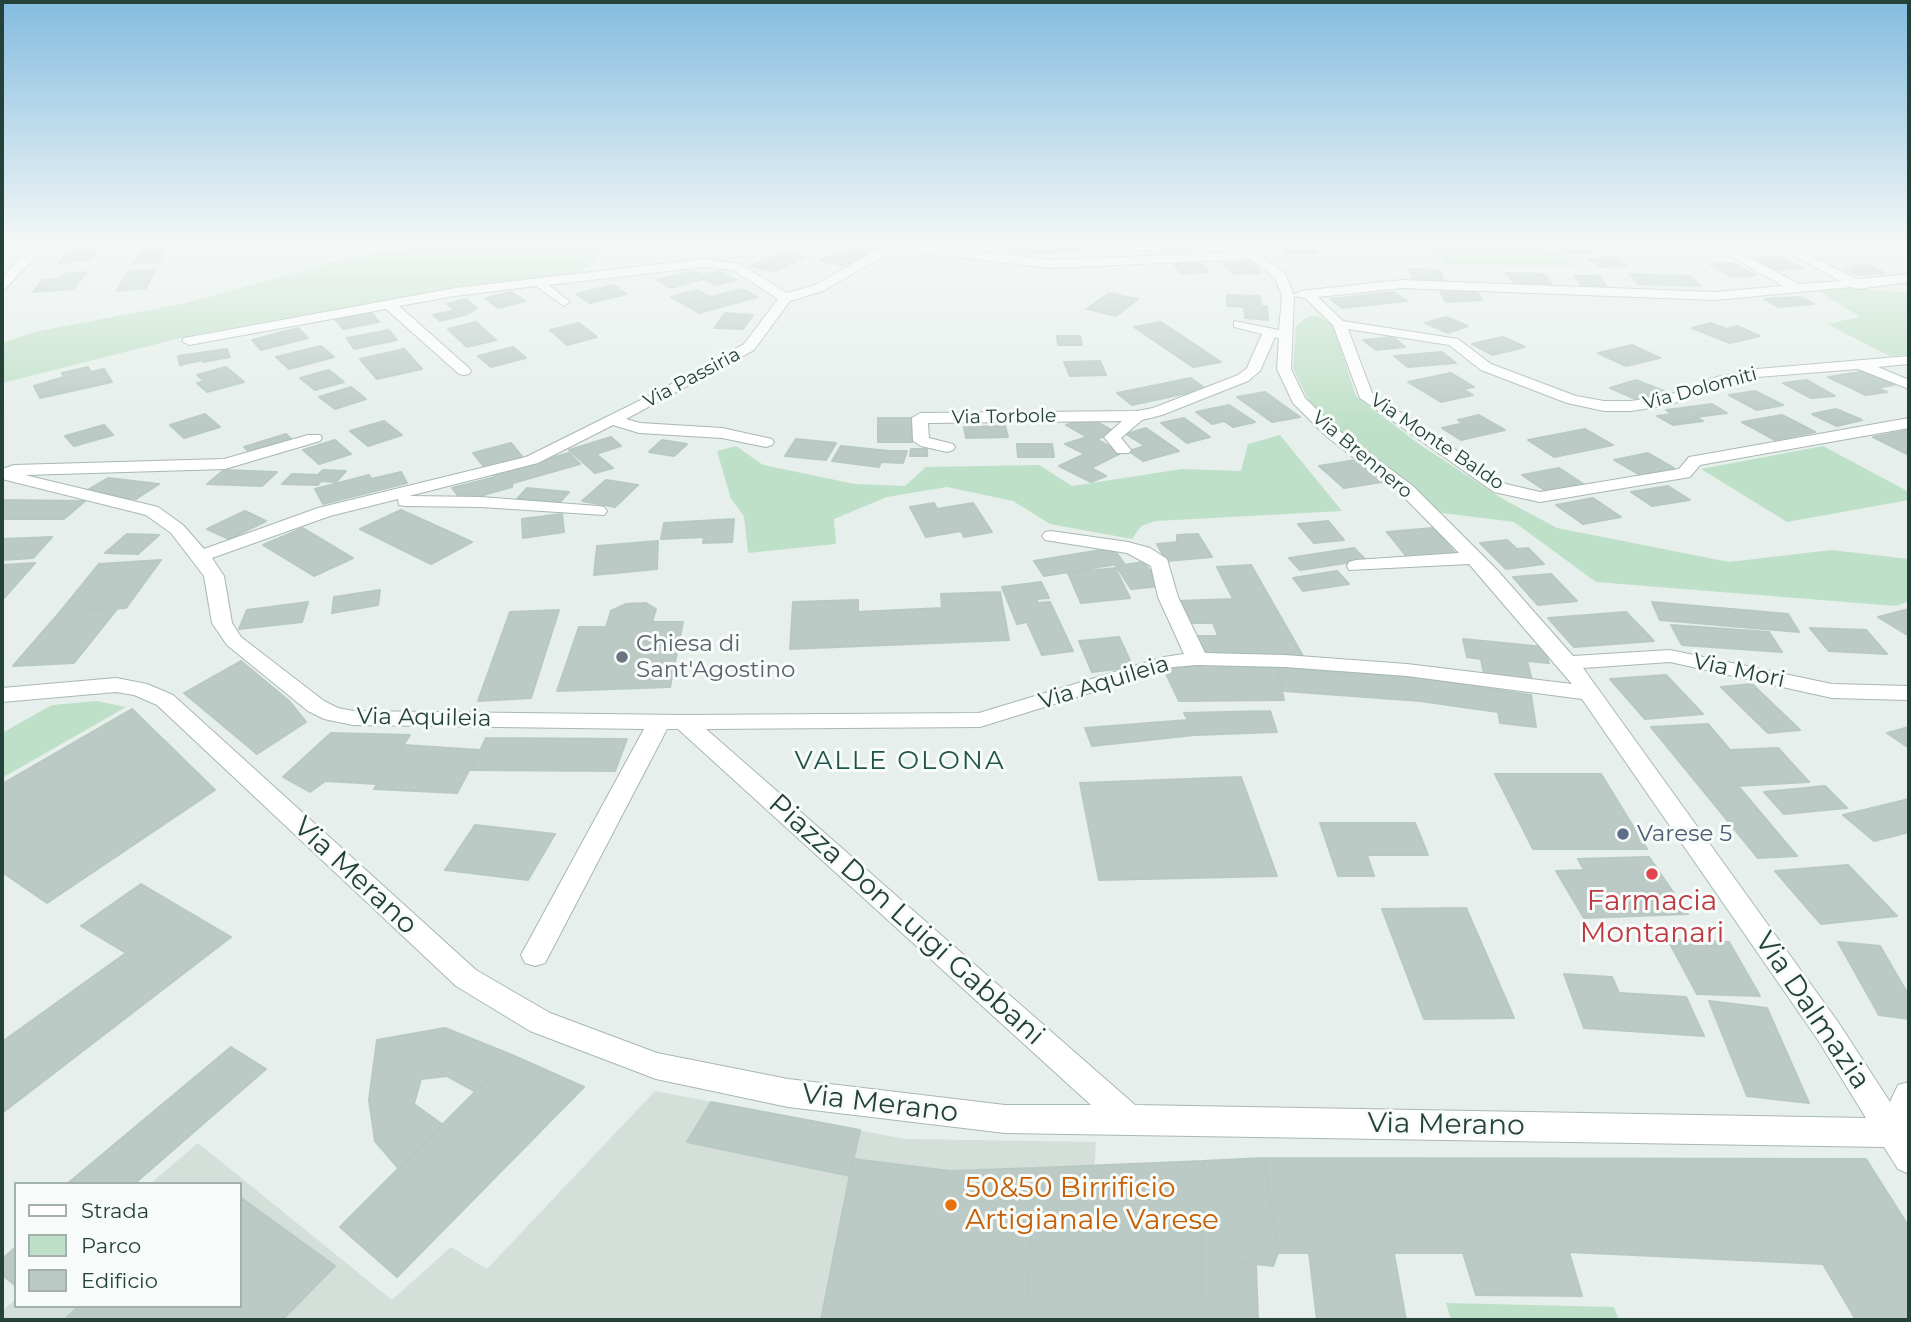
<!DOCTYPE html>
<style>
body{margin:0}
#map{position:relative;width:1911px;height:1322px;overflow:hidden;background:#e6efeb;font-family:Montserrat,sans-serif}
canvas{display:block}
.frame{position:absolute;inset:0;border:4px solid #24423a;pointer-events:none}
.legend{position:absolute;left:14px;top:1182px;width:228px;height:126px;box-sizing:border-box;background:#f7fbf9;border:2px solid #a3b1ad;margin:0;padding:9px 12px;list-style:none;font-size:21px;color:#24423a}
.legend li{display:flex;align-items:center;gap:14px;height:35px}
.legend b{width:35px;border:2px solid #a3b1ad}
</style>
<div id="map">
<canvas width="1911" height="1322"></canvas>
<div class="frame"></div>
<ul class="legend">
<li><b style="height:9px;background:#fff"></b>Strada</li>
<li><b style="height:19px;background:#bfe0c8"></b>Parco</li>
<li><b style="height:19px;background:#bbcac4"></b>Edificio</li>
</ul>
</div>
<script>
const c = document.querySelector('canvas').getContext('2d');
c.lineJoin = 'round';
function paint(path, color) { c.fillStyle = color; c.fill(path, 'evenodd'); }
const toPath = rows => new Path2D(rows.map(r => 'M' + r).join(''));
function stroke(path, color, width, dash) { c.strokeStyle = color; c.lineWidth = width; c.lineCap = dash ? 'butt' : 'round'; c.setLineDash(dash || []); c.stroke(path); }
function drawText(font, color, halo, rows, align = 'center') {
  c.font = font + ' Montserrat,sans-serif'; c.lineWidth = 6; c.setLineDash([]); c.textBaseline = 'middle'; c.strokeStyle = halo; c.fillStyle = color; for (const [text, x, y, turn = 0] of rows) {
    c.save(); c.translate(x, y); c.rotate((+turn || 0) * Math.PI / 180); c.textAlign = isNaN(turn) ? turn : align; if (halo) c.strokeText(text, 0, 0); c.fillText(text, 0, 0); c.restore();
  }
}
paint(toPath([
 [655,1091,905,1139,1096,1142,1084,1320,2,1320,2,1311,16,1299,16,1306,240,1306,240,1184,150,1184,198,1143,392,1300,451,1247,487,1269]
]), '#d4dfda');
paint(toPath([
 [465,241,581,241,608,247,580,273,398,298,193,335,2,383,2,343,34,332,186,303,349,258],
 [1415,241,1535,241,1576,266,1448,265],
 [1854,288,1909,293,1909,355,1889,356,1827,324,1860,317,1819,291],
 [1309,316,1319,316,1333,325,1356,396,1419,444,1503,499,1557,528,1729,562,1831,550,1909,559,1909,601,1896,606,1596,582,1514,522,1442,513,1342,434,1309,401,1293,368,1296,326],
 [1280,435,1342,511,1156,521,1141,526,1132,539,1050,524,1013,501,947,487,887,497,834,519,836,544,748,553,744,516,731,499,717,451,736,446,763,465,855,484,905,486,926,467,1039,465,1072,486,1182,469,1241,471,1248,444],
 [1823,446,1909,492,1909,500,1787,522,1701,469],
 [97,701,126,707,2,778,2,733,52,705],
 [1446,1303,1614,1307,1619,1320,1451,1320]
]), '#bfe0c8');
const building = toPath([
 [1055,241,1067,241,1080,250,1022,255,1011,246,1055,241],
 [1166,241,1207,241,1213,243,1175,253,1152,244,1166,241],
 [1274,241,1304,241,1317,253,1287,254,1274,241],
 [1341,241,1349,248,1328,249,1320,242,1341,241],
 [1376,241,1404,241,1408,244,1382,246,1376,241],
 [1617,241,1656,241,1666,246,1630,248,1617,241],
 [1724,241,1756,241,1767,247,1735,247,1724,241],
 [1582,244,1595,252,1567,254,1555,246,1582,244],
 [853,245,878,250,846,266,820,261,853,245],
 [170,246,158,262,132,264,145,248,170,246],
 [100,247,91,260,59,263,69,250,100,247],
 [782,252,805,257,773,272,750,266,782,252],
 [1614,258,1628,266,1600,267,1587,259,1614,258],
 [1782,258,1803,268,1775,270,1755,259,1782,258],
 [1250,261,1260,273,1233,274,1223,263,1250,261],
 [1201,263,1209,272,1181,274,1174,264,1201,263],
 [1732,263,1756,275,1732,277,1709,264,1732,263],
 [1866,265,1885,273,1857,275,1844,269,1857,268,1851,266,1866,265],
 [156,269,146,288,117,291,127,272,156,269],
 [1409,269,1440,270,1444,281,1413,279,1409,269],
 [695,271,703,275,720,271,736,280,715,285,704,279,670,288,657,280,695,271],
 [87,272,73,289,33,292,43,280,59,279,64,274,87,272],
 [1506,273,1544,274,1552,285,1513,283,1506,273],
 [1629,274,1690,276,1701,286,1639,284,1629,274],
 [1574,276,1599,276,1607,287,1582,286,1574,276],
 [613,285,627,294,590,303,576,294,613,285],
 [742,289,757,297,699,313,671,297,697,290,710,297,742,289],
 [1440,291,1477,292,1482,300,1446,302,1440,291],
 [512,292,525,301,498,308,485,298,512,292],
 [1394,292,1407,301,1342,308,1330,299,1394,292],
 [1109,293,1138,299,1116,316,1087,309,1109,293],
 [1227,295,1260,296,1261,306,1267,306,1268,320,1245,318,1244,307,1227,306,1227,295],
 [1800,297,1814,304,1778,307,1764,299,1800,297],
 [466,299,477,308,468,314,440,321,433,315,455,310,447,304,466,299],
 [371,312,379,322,343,329,335,319,371,312],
 [725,313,753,315,743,329,714,328,725,313],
 [1446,317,1468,326,1448,333,1425,323,1446,317],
 [476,322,496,340,467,347,448,329,476,322],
 [1161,322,1221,362,1193,367,1134,327,1161,322],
 [579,323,597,337,567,345,550,330,579,323],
 [1711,323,1727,329,1737,326,1760,336,1730,343,1692,328,1711,323],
 [298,328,308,338,261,350,252,340,298,328],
 [389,330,397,340,354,349,347,338,389,330],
 [1057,336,1080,336,1082,345,1058,345,1057,336],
 [1393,337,1405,347,1376,350,1363,340,1393,337],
 [1503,337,1525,347,1493,355,1472,344,1503,337],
 [1632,345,1660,358,1626,366,1598,353,1632,345],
 [321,346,334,357,289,369,276,357,321,346],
 [513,347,526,358,491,367,478,356,513,347],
 [227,349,230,357,203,362,203,360,180,365,178,356,227,349],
 [404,349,422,369,377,379,360,359,404,349],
 [1442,352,1456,363,1408,367,1394,356,1442,352],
 [1100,361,1106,375,1070,376,1064,362,1100,361],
 [88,367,91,372,104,369,112,382,40,398,34,386,64,377,62,373,88,367],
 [226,367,244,382,207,392,197,383,204,381,197,375,226,367],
 [329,370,344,382,315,390,300,378,329,370],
 [1866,371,1894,385,1877,388,1887,392,1866,395,1828,377,1866,371],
 [1451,373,1474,387,1463,389,1473,395,1441,402,1408,382,1451,373],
 [1191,378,1206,389,1132,405,1117,393,1191,378],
 [1636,380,1664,391,1638,400,1610,388,1636,380],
 [1807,380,1835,396,1811,398,1783,383,1807,380],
 [351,387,366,399,335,409,319,397,351,387],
 [1755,391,1783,405,1757,410,1729,395,1755,391],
 [1265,392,1300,417,1272,422,1237,397,1265,392],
 [1712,404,1727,413,1696,417,1703,421,1673,425,1657,416,1672,414,1666,410,1712,404],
 [1229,405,1255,422,1233,427,1224,421,1212,424,1196,412,1229,405],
 [1836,409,1862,420,1837,426,1812,414,1836,409],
 [205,414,220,427,184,438,170,425,205,414],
 [1479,415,1505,430,1461,440,1442,428,1464,423,1458,420,1479,415],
 [1782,415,1815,432,1775,440,1742,422,1782,415],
 [878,418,912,418,912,442,878,442,878,418],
 [1089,418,1115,432,1097,439,1121,453,1091,468,1106,476,1091,482,1059,466,1085,454,1065,444,1087,437,1066,425,1089,418],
 [1184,418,1210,437,1187,443,1161,423,1184,418],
 [384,421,402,435,368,446,350,431,384,421],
 [104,425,113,435,74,446,65,436,104,425],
 [1005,426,1008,437,966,438,964,427,1005,426],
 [1146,428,1179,451,1143,461,1129,451,1145,446,1126,434,1146,428],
 [1585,429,1613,445,1554,457,1528,440,1585,429],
 [1909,430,1909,455,1873,437,1909,430],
 [286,434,293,441,252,454,244,447,286,434],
 [611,437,621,446,596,454,613,468,595,473,569,450,611,437],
 [796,439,836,443,826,460,785,456,796,439],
 [335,440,351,454,319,464,303,450,335,440],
 [662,440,687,444,674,456,649,452,662,440],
 [511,443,524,459,486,469,473,453,511,443],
 [1017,444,1052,444,1054,457,1018,457,1017,444],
 [841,446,889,451,907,451,903,463,881,462,879,467,832,461,841,446],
 [911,449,927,449,927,456,910,456,911,449],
 [569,453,580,464,513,483,512,487,462,501,452,488,495,477,492,474,569,453],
 [1648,453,1674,468,1640,475,1614,460,1648,453],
 [1356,460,1382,482,1344,488,1319,466,1356,460],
 [1559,468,1585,485,1547,492,1522,475,1559,468],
 [224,470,277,472,262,486,207,484,224,470],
 [323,470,346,471,336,482,321,481,318,485,282,484,292,474,318,475,323,470],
 [401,472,407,483,323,504,315,489,369,475,371,479,401,472],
 [108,478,159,484,136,499,84,492,108,478],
 [606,480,638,485,615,507,582,501,606,480],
 [1668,486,1690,500,1652,506,1631,492,1668,486],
 [527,488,569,492,560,502,517,499,527,488],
 [1593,498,1621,517,1583,524,1556,505,1593,498],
 [2,500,85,501,64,519,2,519,2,500],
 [934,503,937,509,973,503,992,532,964,537,961,531,926,537,910,507,934,503],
 [401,510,472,542,431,564,360,529,401,510],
 [245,511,266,521,229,539,207,529,245,511],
 [562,514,564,532,523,538,522,519,562,514],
 [734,519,732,542,703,543,704,537,661,539,664,523,734,519],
 [1328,521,1344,540,1314,543,1298,524,1328,521],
 [303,528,353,558,314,576,263,545,303,528],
 [1433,528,1456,554,1408,558,1387,532,1433,528],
 [127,534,159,535,138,554,105,553,127,534],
 [1198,534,1212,557,1166,561,1157,544,1177,542,1177,535,1198,534],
 [52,537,33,558,2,560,2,539,52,537],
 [1507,540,1517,549,1528,548,1544,564,1506,569,1480,543,1507,540],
 [658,541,657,569,594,575,597,546,658,541],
 [1113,548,1124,563,1044,576,1034,561,1113,548],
 [1354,548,1366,560,1300,570,1289,558,1354,548],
 [161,560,126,608,60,612,99,564,161,560],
 [1144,562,1161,586,1131,589,1116,566,1144,562],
 [35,563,4,598,2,599,2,565,35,563],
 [1251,565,1303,656,1261,654,1217,567,1251,565],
 [1115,568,1130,598,1081,603,1068,573,1115,568],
 [1337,571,1349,584,1303,591,1293,578,1337,571],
 [1551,574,1577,601,1538,605,1513,577,1551,574],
 [1041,582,1049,598,1036,599,1038,603,1050,602,1073,651,1042,655,1027,622,1017,624,1002,587,1041,582],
 [380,590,378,605,332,613,334,597,380,590],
 [1000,592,1009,640,790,649,793,602,858,600,858,612,942,608,941,594,1000,592],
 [1233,599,1261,654,1198,654,1193,636,1218,636,1213,623,1184,623,1177,601,1233,599],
 [308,602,302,622,239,629,247,610,308,602],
 [1652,602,1788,614,1799,632,1660,620,1652,602],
 [646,603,656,609,652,622,683,622,670,687,557,691,579,627,606,627,611,611,626,604,646,603],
 [118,608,74,663,13,666,60,612,118,608],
 [1909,609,1909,636,1878,617,1909,609],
 [559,610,531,698,478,701,510,612,559,610],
 [1626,612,1654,641,1574,647,1548,618,1626,612],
 [1671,625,1769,632,1782,652,1682,645,1671,625],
 [1810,628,1866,630,1887,654,1829,651,1810,628],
 [1119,637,1133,667,1092,672,1079,641,1119,637],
 [1463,639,1544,647,1549,663,1527,661,1532,680,1484,674,1481,659,1467,657,1463,639],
 [241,661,289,701,306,722,257,754,184,693,241,661],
 [1214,664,1277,668,1284,700,1179,701,1164,669,1214,664],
 [1277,668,1420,678,1531,695,1536,727,1500,723,1498,712,1420,701,1284,691,1277,668],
 [1666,675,1703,714,1645,719,1610,679,1666,675],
 [1752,684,1800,730,1768,733,1721,687,1752,684],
 [132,709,215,790,47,903,2,872,2,784,132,709],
 [1270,711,1277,732,1195,735,1092,746,1085,728,1188,720,1184,713,1270,711],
 [1708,724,1730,750,1778,748,1809,782,1701,788,1651,727,1708,724],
 [1909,727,1909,748,1887,733,1909,727],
 [331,733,410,735,377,784,325,781,310,792,283,777,331,733],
 [486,738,627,739,615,771,471,770,486,738],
 [404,745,480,750,457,793,374,789,404,745],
 [1495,774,1601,774,1647,849,1533,849,1495,774],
 [1241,777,1277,876,1099,880,1080,783,1241,777],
 [1738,786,1797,856,1758,858,1701,788,1738,786],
 [1825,786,1847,808,1784,814,1764,792,1825,786],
 [1909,799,1909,832,1874,841,1843,815,1909,799],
 [1320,823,1415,823,1428,855,1367,855,1374,876,1338,876,1320,823],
 [475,825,555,834,528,880,445,870,475,825],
 [1649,857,1688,914,1584,918,1556,871,1584,870,1578,859,1649,857],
 [1848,865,1897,916,1821,924,1775,871,1848,865],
 [141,884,231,937,2,1113,2,1042,126,953,81,926,141,884],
 [1466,908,1514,1018,1424,1019,1382,909,1466,908],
 [1668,940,1729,942,1760,996,1697,994,1668,940],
 [1838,942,1880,946,1909,996,1909,1019,1879,1015,1838,942],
 [1564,974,1612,977,1619,993,1686,997,1704,1036,1584,1028,1564,974],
 [1709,1001,1767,1008,1809,1103,1747,1096,1709,1001],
 [445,1028,512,1055,476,1092,447,1076,421,1079,414,1104,443,1125,399,1169,375,1141,369,1100,377,1040,445,1028],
 [231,1047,266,1069,134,1184,67,1184,231,1047],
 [512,1055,584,1087,397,1277,340,1227,512,1055],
 [711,1102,860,1130,850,1176,687,1142,711,1102],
 [1264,1158,1866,1159,1909,1227,1909,1320,1856,1320,1823,1264,1569,1252,1582,1296,1476,1295,1463,1253,1278,1253,1264,1158],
 [1264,1158,1278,1253,1273,1266,1202,1258,1203,1161,1264,1158],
 [853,1159,950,1171,1035,1168,1026,1320,821,1320,853,1159],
 [1203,1161,1200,1320,1026,1320,1035,1168,1203,1161],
 [240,1197,335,1266,282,1320,64,1320,79,1306,240,1306,240,1197],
 [16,1247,16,1286,2,1275,2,1259,16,1247],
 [1309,1253,1394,1254,1406,1320,1317,1320,1309,1253],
 [1202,1258,1256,1264,1258,1320,1200,1320,1202,1258]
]);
paint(building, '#bbcac4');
stroke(building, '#b8c9c2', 2);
const minor = toPath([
 [32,241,86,241,80,244,41,247,33,260,6,288,2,289,2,278,29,248,2,250,2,243,32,241],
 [861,241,882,241,1051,260,1241,252,1228,241,1241,241,1285,273,1294,295,1300,291,1402,280,1715,292,1783,286,1704,241,1718,241,1799,284,1840,281,1768,241,1782,241,1856,279,1909,274,1909,282,1858,289,1852,287,1715,300,1402,288,1318,297,1343,321,1458,339,1491,364,1576,396,1604,401,1631,401,1666,396,1717,377,1757,369,1909,356,1909,364,1878,367,1909,380,1909,389,1858,369,1757,377,1726,384,1669,405,1631,411,1604,411,1567,403,1481,370,1449,345,1348,329,1372,393,1506,484,1540,492,1679,469,1689,457,1695,456,1909,418,1909,428,1700,465,1690,477,1540,502,1494,492,1360,398,1333,325,1305,298,1294,296,1291,369,1305,398,1338,430,1413,486,1498,571,1573,656,1670,650,1832,684,1909,686,1909,700,1832,698,1670,662,1583,668,1838,1022,1890,1102,1898,1085,1909,1082,1909,1174,1898,1169,1884,1147,1005,1133,788,1107,656,1079,530,1031,456,986,157,705,134,695,116,692,2,702,2,688,116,678,147,684,173,695,476,970,550,1013,657,1053,788,1079,1005,1105,1091,1105,678,729,667,729,545,963,535,966,525,963,521,955,644,729,353,725,324,719,308,711,227,645,212,623,204,576,171,533,146,515,2,479,2,469,14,465,224,459,308,435,320,435,322,438,320,441,225,469,25,475,158,507,183,525,204,549,318,508,526,457,655,393,744,344,778,299,733,270,703,267,549,285,570,302,564,306,536,286,455,296,399,306,469,368,471,371,469,374,464,375,459,374,386,309,189,345,182,341,184,338,455,288,703,259,740,264,787,293,815,285,881,247,861,241],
 [894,250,1051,268,1250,259,1275,278,1282,296,1279,330,1234,321,1234,327,1262,334,1247,368,1238,375,1153,408,1137,411,920,413,912,418,913,441,921,446,947,452,953,450,955,447,953,444,929,438,928,423,1122,421,1104,437,1117,453,1129,453,1131,450,1121,438,1142,420,1162,415,1248,381,1260,371,1275,337,1279,338,1277,369,1293,403,1326,436,1401,494,1459,553,1356,560,1349,562,1347,566,1349,570,1469,564,1572,684,1407,664,1285,655,1205,653,1178,597,1167,559,1150,548,1128,542,1051,531,1045,532,1042,536,1045,540,1127,553,1151,566,1158,597,1184,654,1164,657,979,713,684,715,353,711,338,708,324,701,241,637,232,623,224,576,212,558,330,516,398,499,399,505,405,506,481,507,604,515,607,511,604,507,598,506,481,497,409,496,538,463,613,425,639,433,722,438,766,447,772,445,774,442,772,439,722,428,640,423,626,419,754,350,790,301,823,291,894,250],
 [1197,665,1285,667,1407,676,1582,699,1818,1040,1866,1118,1135,1105,706,729,980,727,1173,667,1197,665],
 [1594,241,1608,241,1626,252,1616,255,1594,241]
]);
stroke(minor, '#a8b8b2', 2);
paint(minor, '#fff');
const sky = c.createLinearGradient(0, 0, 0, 426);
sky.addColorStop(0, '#84bce0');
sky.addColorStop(0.57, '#f4f8f6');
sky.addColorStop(1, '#f4f8f600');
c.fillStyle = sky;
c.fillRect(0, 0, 1911, 426);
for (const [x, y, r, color] of [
 [622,657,7,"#6b7280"],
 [1623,834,7,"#5c6f8a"],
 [1652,874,7,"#e0444e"],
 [951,1205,7,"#e8710a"]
]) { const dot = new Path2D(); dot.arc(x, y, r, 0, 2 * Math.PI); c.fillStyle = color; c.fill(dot); stroke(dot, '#f7fbf9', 2.5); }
drawText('19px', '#24423a', '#f7fbf9', [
 ["Via Passiria",692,378,-28],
 ["Via Dolomiti",1700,389,-15],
 ["Via Torbole",1004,417,-1],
 ["Via Monte Baldo",1437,442,34],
 ["Via Brennero",1362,455,40]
]);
drawText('23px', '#5b616d', '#f7fbf9', [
 ["Chiesa di",636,644],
 ["Sant'Agostino",636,670]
], 'left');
drawText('23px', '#24423a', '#f7fbf9', [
 ["Via Mori",1739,671,12],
 ["Via Aquileia",1104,683,-17],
 ["Via Aquileia",424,718,1]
]);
drawText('23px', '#4e5e75', '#f7fbf9', [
 ["Varese 5",1637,834]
], 'left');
c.letterSpacing = '2px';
drawText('26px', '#1f5548', '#f7fbf9', [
 ["VALLE OLONA",900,761]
]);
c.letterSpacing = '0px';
drawText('28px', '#24423a', '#f7fbf9', [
 ["Via Merano",355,876,43],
 ["Piazza Don Luigi Gabbani",906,920,42],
 ["Via Dalmazia",1812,1011,56],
 ["Via Merano",880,1104,7],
 ["Via Merano",1446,1125,1]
]);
drawText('28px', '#be3a42', '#f7fbf9', [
 ["Farmacia",1652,902],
 ["Montanari",1652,934]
]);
drawText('28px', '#c56008', '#f7fbf9', [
 ["50&50 Birrificio",965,1189],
 ["Artigianale Varese",965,1221]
], 'left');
</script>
